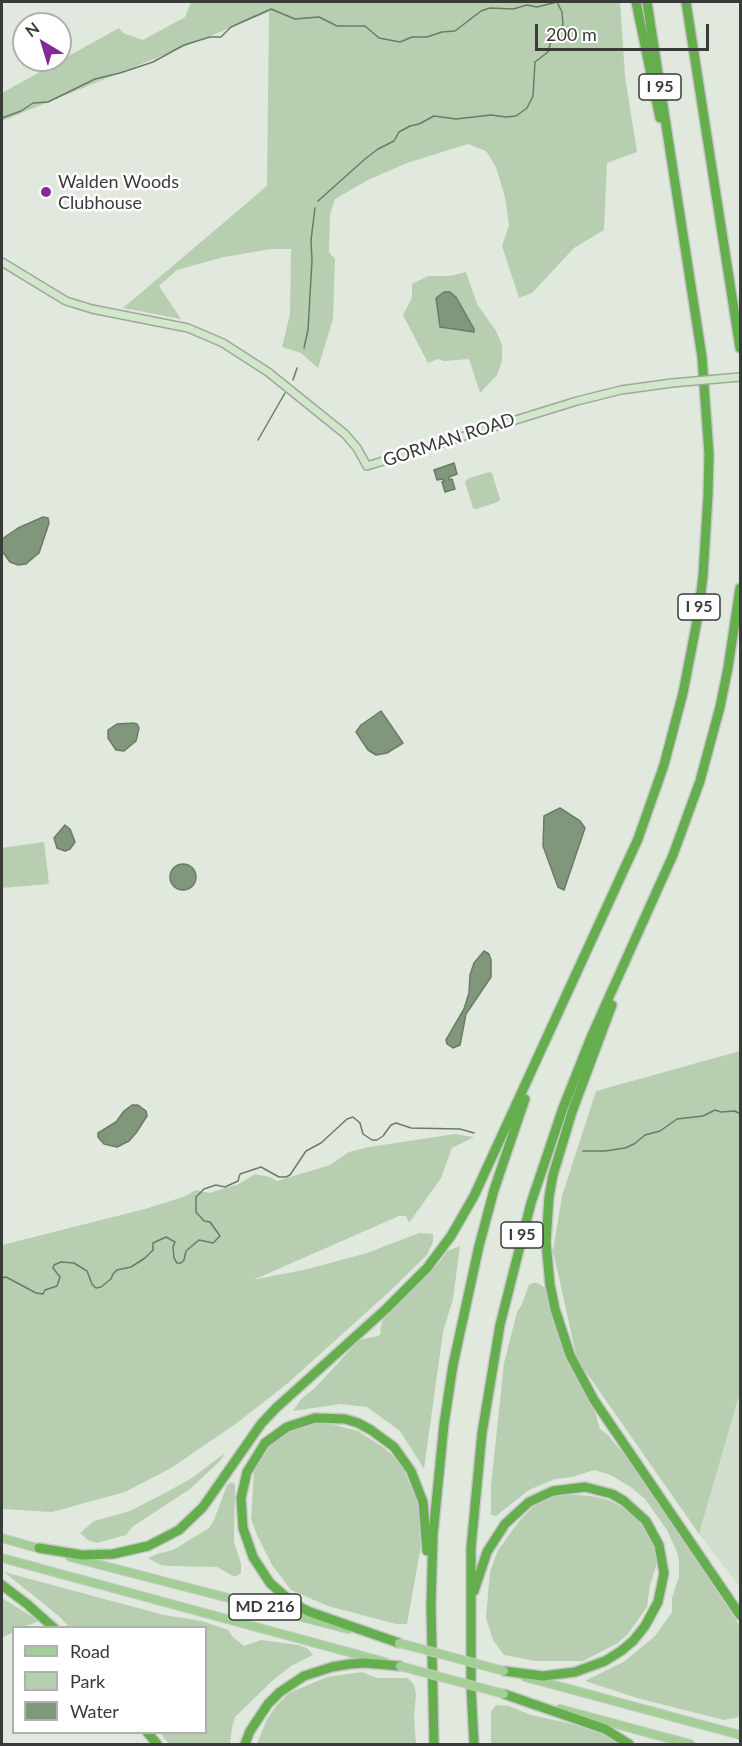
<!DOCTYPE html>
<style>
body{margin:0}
#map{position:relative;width:742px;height:1746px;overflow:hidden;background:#e1e9de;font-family:Lato,sans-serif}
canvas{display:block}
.frame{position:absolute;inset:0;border:3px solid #383b37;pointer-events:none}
.legend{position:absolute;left:12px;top:1626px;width:195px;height:108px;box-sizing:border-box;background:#fff;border:2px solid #afb1af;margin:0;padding:8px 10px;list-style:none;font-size:18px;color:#383b37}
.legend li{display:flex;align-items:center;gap:12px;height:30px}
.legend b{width:30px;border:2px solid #afb1af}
.north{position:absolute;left:12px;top:12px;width:60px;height:60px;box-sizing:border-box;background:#fff;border:2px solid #afb1af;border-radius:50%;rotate:322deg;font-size:16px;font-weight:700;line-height:24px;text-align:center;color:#383b37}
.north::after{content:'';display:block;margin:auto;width:21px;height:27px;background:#822a98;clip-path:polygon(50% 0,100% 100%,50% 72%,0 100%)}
.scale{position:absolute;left:535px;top:24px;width:174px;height:27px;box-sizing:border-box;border:3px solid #383b37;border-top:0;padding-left:8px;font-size:18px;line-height:21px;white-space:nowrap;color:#383b37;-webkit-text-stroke:4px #fff;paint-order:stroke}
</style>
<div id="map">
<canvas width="742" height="1746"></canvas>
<div class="frame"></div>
<ul class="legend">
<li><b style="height:8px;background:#a3ce95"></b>Road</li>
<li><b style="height:16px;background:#b7ceb1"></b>Park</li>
<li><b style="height:16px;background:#81977b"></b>Water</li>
</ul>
<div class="north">N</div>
<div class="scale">200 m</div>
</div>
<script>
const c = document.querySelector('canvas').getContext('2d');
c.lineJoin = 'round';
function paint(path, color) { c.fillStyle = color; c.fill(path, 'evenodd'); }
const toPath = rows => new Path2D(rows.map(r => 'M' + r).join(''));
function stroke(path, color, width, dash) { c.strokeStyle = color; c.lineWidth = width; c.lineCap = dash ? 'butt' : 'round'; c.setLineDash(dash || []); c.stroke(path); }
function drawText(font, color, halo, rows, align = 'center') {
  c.font = font + ' Lato,sans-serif'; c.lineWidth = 5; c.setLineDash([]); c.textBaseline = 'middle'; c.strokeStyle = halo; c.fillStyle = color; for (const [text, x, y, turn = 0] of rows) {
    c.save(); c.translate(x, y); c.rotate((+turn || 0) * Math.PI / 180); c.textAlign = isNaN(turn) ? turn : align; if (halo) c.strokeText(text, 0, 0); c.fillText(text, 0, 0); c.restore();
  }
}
paint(toPath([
 [740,1392,740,1587,699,1534]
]), '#d1dece');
paint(toPath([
 [191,2,620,2,625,76,637,152,607,163,604,230,574,248,532,293,519,298,502,246,509,225,505,197,496,167,486,151,468,144,407,163,368,180,335,199,330,215,329,252,335,259,333,319,318,368,301,353,282,347,290,314,291,249,271,249,224,257,177,270,159,286,181,319,123,308,267,186,269,12,2,121,2,93,119,28,123,33,143,40,185,17],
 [466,272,477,304,496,331,502,345,502,361,497,375,480,393,469,359,444,361,438,359,428,363,403,315,412,298,412,284,428,276,450,276],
 [489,472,492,473,500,499,498,502,476,509,473,508,465,482,467,479],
 [44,842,49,884,2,888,2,848],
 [740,1051,740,1392,699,1534,577,1359,553,1251,562,1196,596,1091],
 [455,1134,474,1137,452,1148,441,1178,409,1223,406,1216,399,1216,253,1280,308,1269,367,1253,419,1233,433,1234,433,1242,427,1255,389,1292,288,1383,237,1423,171,1468,125,1492,52,1512,2,1509,2,1245,145,1209,186,1196,196,1190,209,1193,239,1184,255,1174,270,1177,277,1181,330,1165,349,1152,369,1147],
 [460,1246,453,1299,443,1332,424,1469,400,1431,367,1407,340,1404,293,1411,301,1399,316,1387,359,1340,378,1336,381,1333,380,1329,383,1319,439,1263,447,1251],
 [533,1283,538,1283,545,1288,552,1303,562,1344,576,1377,595,1412,600,1429,608,1435,639,1473,740,1626,740,1717,724,1720,637,1698,585,1681,625,1661,655,1636,672,1612,672,1598,679,1576,679,1561,677,1552,667,1530,645,1499,632,1488,611,1475,594,1470,572,1477,555,1479,529,1490,496,1516,491,1515,491,1486,504,1363,517,1312,522,1304,529,1285],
 [323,1422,358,1431,384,1448,400,1462,419,1505,421,1546,407,1624,396,1624,328,1606,291,1590,272,1565,257,1535,251,1519,254,1471,265,1450,285,1431],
 [225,1453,220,1461,190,1489,132,1527,126,1535,97,1543,88,1540,80,1533,94,1521,130,1511,165,1493,192,1478],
 [231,1482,235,1484,234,1542,241,1564,241,1573,237,1576,233,1576,217,1567,171,1566,161,1565,148,1558,157,1554,173,1550,209,1528,214,1520,227,1485],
 [563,1494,591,1496,609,1500,632,1513,649,1535,659,1557,650,1585,647,1607,628,1634,618,1643,583,1661,535,1661,504,1655,493,1640,486,1618,490,1572,498,1550,520,1520,533,1507,540,1502],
 [4,1572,164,1615,202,1621,228,1630,233,1637,244,1646,261,1640,298,1645,307,1648,313,1655,291,1666,272,1681,235,1717,232,1727,230,1744,169,1744,160,1733,206,1732,206,1628,69,1627,59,1616],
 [2,1598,39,1621,24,1627,14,1628,13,1632,2,1638],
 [362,1672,377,1678,408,1678,414,1685,416,1694,414,1718,416,1744,257,1744,267,1719,277,1705,289,1693,327,1677],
 [496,1705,509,1706,531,1715,604,1731,625,1744,491,1744,491,1712]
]), '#b7ceb1');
const water = toPath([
 [444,292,450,292,456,297,474,329,474,332,440,327,436,298,444,292],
 [454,463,457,474,449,477,449,480,452,479,455,489,445,492,442,482,444,481,443,479,437,480,434,470,454,463],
 [43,517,48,518,49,523,39,553,26,564,18,565,10,562,2,551,2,539,18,528,43,517],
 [381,711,403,743,387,753,376,755,368,750,356,732,361,725,381,711],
 [133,723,137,724,139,728,136,741,124,751,116,750,108,738,108,730,117,724,133,723],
 [560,808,580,821,585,828,564,890,558,887,543,846,544,816,560,808],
 [65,825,70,829,75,842,70,849,65,851,57,848,54,838,65,825],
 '170 877a13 13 0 1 1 26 0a13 13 0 1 1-26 0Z',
 [484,951,489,954,491,960,491,977,466,1014,460,1045,453,1048,447,1044,446,1040,464,1009,469,993,470,975,474,963,484,951],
 [132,1105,138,1105,146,1111,147,1116,136,1133,129,1141,117,1147,104,1144,98,1137,98,1133,116,1122,124,1111,132,1105]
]);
paint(water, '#81977b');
stroke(water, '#6b7b67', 1.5);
stroke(toPath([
 [578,2,592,2],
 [2,118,21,111,33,103,48,102,95,79,120,73,153,62,184,45,210,37,221,37,231,27,271,9,295,19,319,17,337,26,365,26,379,38,400,42,412,37,427,37,442,32,455,31,481,11,490,8,513,9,527,5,537,7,557,2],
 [318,201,365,159,378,149,394,141,399,132,410,126,419,124,434,116,456,119,491,115,506,117,516,116,527,108,533,96,535,62,548,52,553,34,563,25,562,12,557,2],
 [304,348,308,330,312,260,311,240,315,208],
 [293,380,297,368],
 [258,440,285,393],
 [583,1151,605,1151,625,1148,634,1144,645,1135,660,1131,677,1119,703,1116,715,1110,721,1112,735,1111,740,1114],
 [2,1278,6,1277,36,1293,43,1294,45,1290,57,1286,60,1277,53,1268,54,1265,61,1262,74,1263,87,1271,92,1284,96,1288,101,1287,111,1279,113,1274,117,1270,131,1267,145,1258,153,1250,153,1243,166,1237,175,1242,173,1247,174,1258,177,1263,181,1263,184,1260,186,1251,199,1240,213,1243,220,1236,210,1222,204,1221,196,1212,196,1197,204,1189,216,1185,225,1187,238,1181,240,1174,261,1167,279,1177,286,1177,290,1175,306,1151,321,1143,347,1119,353,1117,360,1123,363,1134,372,1140,377,1140,383,1136,391,1125,396,1123,411,1128,460,1129,474,1133]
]), '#6b7b67', 1.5);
const secondary = toPath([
 [2,262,66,301,92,309,188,328,223,343,268,372,345,434,357,448,367,466,577,401,621,390,672,383]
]);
const primary = toPath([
 [2,1538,44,1550],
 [70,1557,348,1629],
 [2,1558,385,1662],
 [525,1677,740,1735],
 [560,1709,690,1744]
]);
const highway = toPath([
 [636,2,660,118],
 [686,2,740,348],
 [612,1005,572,1112,553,1175,549,1197,546,1242,550,1285,555,1309,570,1355,594,1400,740,1615],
 [39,1548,82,1555,113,1554,148,1546,179,1530,203,1507,261,1424,276,1408,386,1309,427,1268,451,1236,474,1196,638,839,664,765,683,693,698,616,703,576,708,495,709,454,702,357,647,2],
 [2,1585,27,1604,54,1628],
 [474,1591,487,1552,505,1524,529,1502,553,1491,585,1487,612,1494,624,1501,646,1521,659,1545,664,1573,658,1602,645,1626,633,1641,621,1651,605,1661,575,1672,543,1676,504,1671],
 [399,1643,310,1612,294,1604,270,1583,253,1557,243,1528,241,1498,247,1472,265,1443,287,1427,315,1418,345,1419,358,1423,371,1430,394,1447,411,1471,423,1502,427,1551],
 [504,1694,605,1729,629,1744],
 [147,1732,157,1744],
 [245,1744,250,1731,268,1704,280,1692,304,1676,332,1667,350,1664,365,1663,400,1666],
 [434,1744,431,1605,433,1535,444,1424,453,1365,479,1246,494,1190,525,1099],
 [474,1744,471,1687,471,1548,482,1433,500,1325,531,1203,563,1108,592,1035,673,855,700,781,720,707,728,668,740,588]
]);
stroke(secondary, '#a0a79e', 10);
stroke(primary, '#c7c8c7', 10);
stroke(highway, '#c7c8c7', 12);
stroke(secondary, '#d1e7ca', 7);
stroke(primary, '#a3ce95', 8);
stroke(highway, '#65ae4e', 9);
const secondaryBridge = toPath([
 [672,383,740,377]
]);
const primaryBridge = toPath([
 [399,1643,504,1671],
 [400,1666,504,1694]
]);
stroke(secondaryBridge, '#a0a79e', 10, []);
stroke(primaryBridge, '#c7c8c7', 10, []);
stroke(secondaryBridge, '#d1e7ca', 7);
stroke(primaryBridge, '#a3ce95', 8);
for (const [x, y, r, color] of [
 [46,192,6,"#822a98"]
]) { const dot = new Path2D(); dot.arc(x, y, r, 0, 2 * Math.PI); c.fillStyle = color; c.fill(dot); stroke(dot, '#fff', 2); }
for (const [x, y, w] of [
 [660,87,42],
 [699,607,42],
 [522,1235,42],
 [265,1607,72]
]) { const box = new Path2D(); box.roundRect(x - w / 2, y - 13, w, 26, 4.5); c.fillStyle = '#fff'; c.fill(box); stroke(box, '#383b37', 1.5); }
drawText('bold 16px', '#383b37', null, [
 ["I 95",660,87],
 ["I 95",699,607],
 ["I 95",522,1235],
 ["MD 216",265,1607]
]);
drawText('18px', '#383b37', '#fff', [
 ["Walden Woods",58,182],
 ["Clubhouse",58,203]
], 'left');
drawText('18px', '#383b37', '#fff', [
 ["GORMAN ROAD",449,440,-18]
]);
</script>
